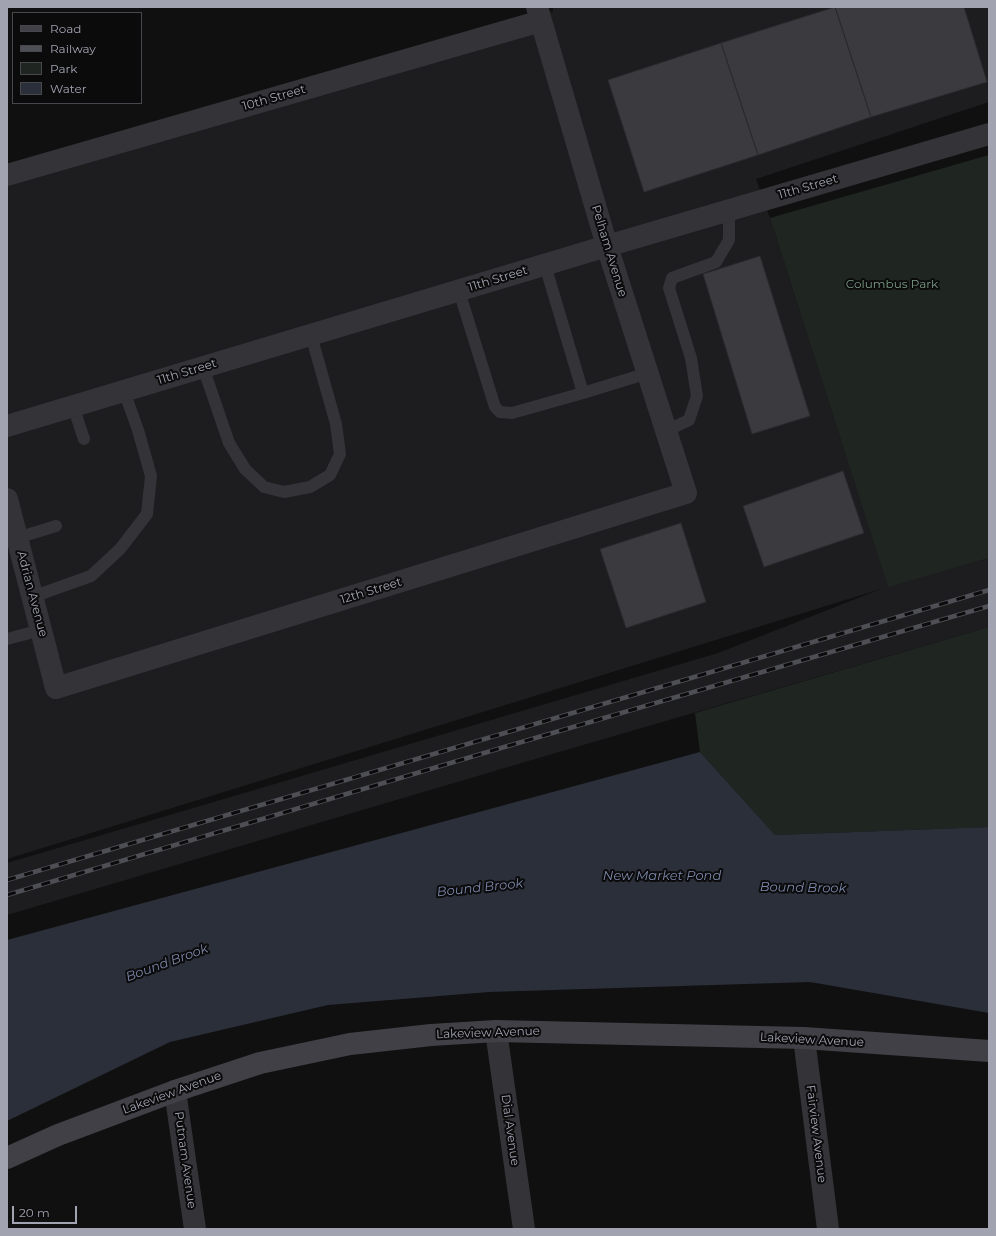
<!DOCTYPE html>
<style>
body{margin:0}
#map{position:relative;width:996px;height:1236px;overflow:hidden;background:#101011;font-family:Montserrat,sans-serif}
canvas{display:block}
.frame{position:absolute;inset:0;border:8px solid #a2a3b1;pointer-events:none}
.legend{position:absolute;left:12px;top:12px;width:130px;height:92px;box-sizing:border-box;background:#0b0b0c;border:1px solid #47484e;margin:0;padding:5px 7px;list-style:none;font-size:12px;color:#a2a3b1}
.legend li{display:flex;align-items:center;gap:8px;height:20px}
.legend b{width:20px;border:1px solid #47484e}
.scale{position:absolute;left:12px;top:1206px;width:65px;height:18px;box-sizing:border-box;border:2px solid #a2a3b1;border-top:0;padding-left:5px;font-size:12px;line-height:14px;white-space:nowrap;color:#a2a3b1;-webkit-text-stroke:3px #0b0b0c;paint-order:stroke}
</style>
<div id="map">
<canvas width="996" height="1236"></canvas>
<div class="frame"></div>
<ul class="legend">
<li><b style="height:5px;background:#404046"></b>Road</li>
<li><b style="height:5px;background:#4e4e55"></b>Railway</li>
<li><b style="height:11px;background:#1f2622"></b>Park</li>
<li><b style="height:11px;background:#2b2f39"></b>Water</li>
</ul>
<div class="scale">20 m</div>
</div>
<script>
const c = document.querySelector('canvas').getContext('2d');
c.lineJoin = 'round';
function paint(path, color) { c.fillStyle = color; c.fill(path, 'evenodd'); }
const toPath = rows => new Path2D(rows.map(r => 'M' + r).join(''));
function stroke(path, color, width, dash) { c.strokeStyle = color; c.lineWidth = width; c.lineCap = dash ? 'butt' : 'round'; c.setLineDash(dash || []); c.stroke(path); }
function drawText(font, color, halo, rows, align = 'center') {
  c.font = font + ' Montserrat,sans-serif'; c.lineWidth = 4; c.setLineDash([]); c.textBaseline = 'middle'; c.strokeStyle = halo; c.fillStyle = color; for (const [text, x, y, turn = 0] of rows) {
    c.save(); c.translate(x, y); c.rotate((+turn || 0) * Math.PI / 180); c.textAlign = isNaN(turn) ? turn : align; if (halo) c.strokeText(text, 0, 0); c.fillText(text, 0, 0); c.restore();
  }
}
paint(toPath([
 [553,7,989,7,989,102,756,179,770,218,888,586,989,558,989,627,542,757,7,915,7,863,718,653,881,589,7,859,7,176,553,11]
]), '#1d1c1e');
paint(toPath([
 [989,155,989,558,888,587,770,218],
 [989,627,989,827,775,835,700,752,695,713]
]), '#1f2622');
paint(toPath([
 [700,752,775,835,989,827,989,1013,810,982,489,992,328,1005,170,1042,7,1121,7,940]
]), '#2b2f39');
const building = toPath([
 [835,7,964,7,987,82,871,117,835,7],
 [835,7,871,117,758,155,721,43,835,7],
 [721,43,758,155,644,192,608,80,721,43],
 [760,256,810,416,752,434,703,274,760,256],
 [843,471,864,533,764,567,743,506,843,471],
 [681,523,706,602,626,628,600,549,681,523]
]);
paint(building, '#3b3a3e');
stroke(building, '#2b2a2d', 1);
stroke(toPath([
 [545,265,583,393,648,373],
 [459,291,495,407,500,412,512,413,583,393],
 [203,367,229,443,245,469,264,487,284,492,310,487,330,475,340,454,336,424,311,335],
 [73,406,84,439],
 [666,431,689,420,697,396,691,358,669,288,672,278,716,262,729,240,729,210],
 [17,538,56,526],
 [32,597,91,576,120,549,147,514,151,476,138,430,124,391],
 [7,639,41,630]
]), '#343338', 12);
stroke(toPath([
 [7,175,541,21],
 [7,426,607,246,989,134],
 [7,499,56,688,686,493,607,246,537,7],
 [496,1031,524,1229],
 [804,1038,828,1229],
 [175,1091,195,1229]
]), '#343338', 22);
stroke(toPath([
 [7,1158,58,1135,175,1091,260,1063,350,1044,431,1035,496,1031,804,1038,989,1051]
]), '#404046', 22);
const rail = toPath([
 [7,880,989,590],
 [7,895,501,748,989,606]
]);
stroke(rail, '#4e4e55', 4.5);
stroke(rail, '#0b0b0c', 3, [9]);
drawText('12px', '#a2a3b1', '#0b0b0c', [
 ["10th Street",274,98,-16],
 ["11th Street",808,187,-16],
 ["Pelham Avenue",609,251,73],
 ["11th Street",498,279,-17],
 ["11th Street",187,372,-17],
 ["12th Street",371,591,-17],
 ["Adrian Avenue",32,594,75],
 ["Lakeview Avenue",488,1033,-2],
 ["Lakeview Avenue",812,1040,3],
 ["Lakeview Avenue",172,1093,-20],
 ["Dial Avenue",510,1130,82],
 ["Fairview Avenue",816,1134,83],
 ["Putnam Avenue",185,1160,82]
]);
drawText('12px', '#7b9b86', '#0b0b0c', [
 ["Columbus Park",892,284]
]);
drawText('italic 13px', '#7c87aa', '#0b0b0c', [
 ["New Market Pond",662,876],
 ["Bound Brook",480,888,-6],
 ["Bound Brook",803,888,1],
 ["Bound Brook",167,963,-20]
]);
</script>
